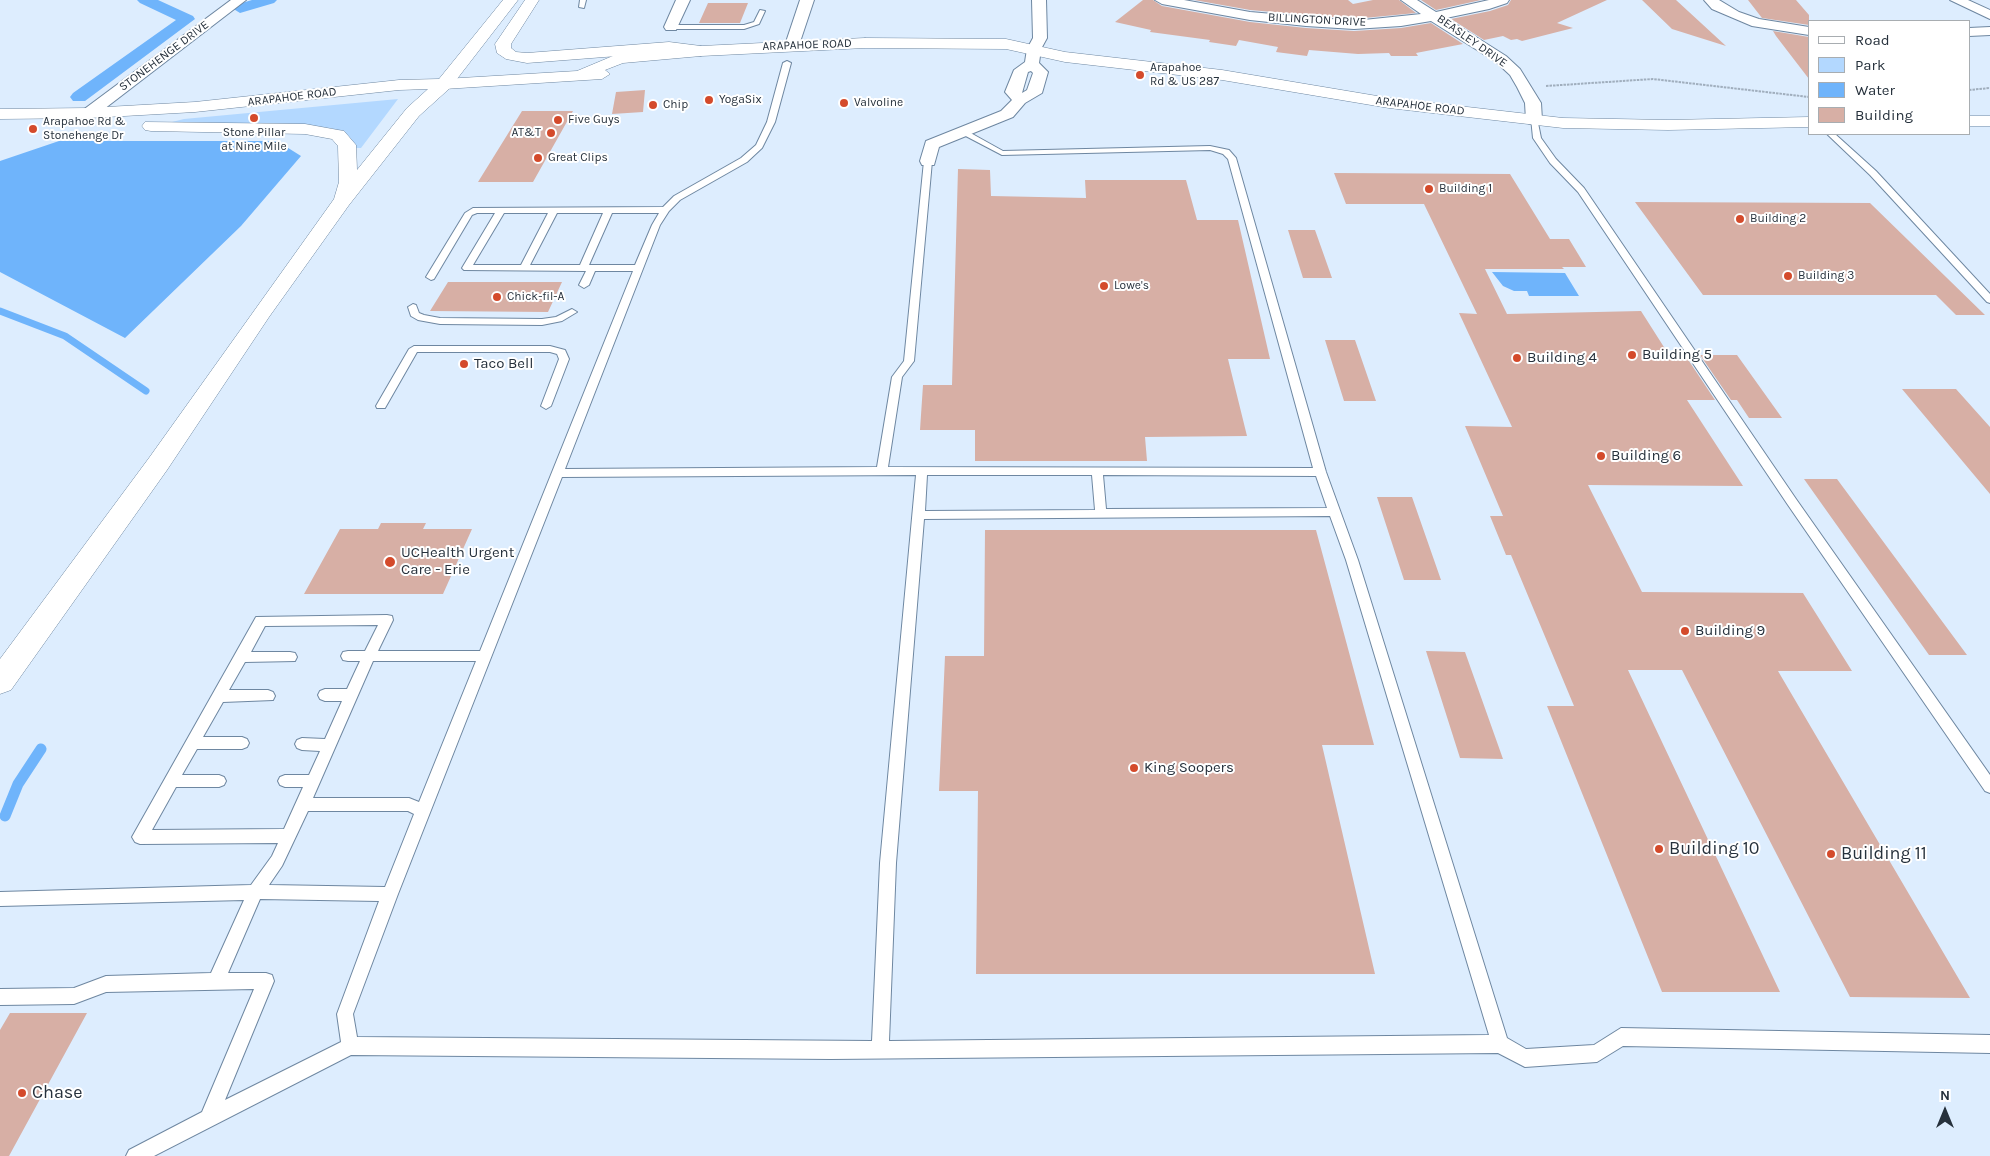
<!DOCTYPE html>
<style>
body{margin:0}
#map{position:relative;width:1990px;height:1156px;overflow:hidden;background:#ddedfe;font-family:Karla,sans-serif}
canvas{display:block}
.legend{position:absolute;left:1808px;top:20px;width:162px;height:115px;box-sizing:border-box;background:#fff;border:1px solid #a8adb1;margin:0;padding:6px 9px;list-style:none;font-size:15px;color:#26313c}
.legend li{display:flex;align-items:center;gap:10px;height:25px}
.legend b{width:25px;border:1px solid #a8adb1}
.north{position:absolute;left:1920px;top:1086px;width:50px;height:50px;-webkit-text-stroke:4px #fff;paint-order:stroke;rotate:0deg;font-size:14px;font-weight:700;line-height:20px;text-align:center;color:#26313c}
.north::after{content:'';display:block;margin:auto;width:18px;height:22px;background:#26313c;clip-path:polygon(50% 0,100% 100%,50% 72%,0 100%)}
</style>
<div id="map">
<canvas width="1990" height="1156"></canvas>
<ul class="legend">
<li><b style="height:6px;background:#fff"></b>Road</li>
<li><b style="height:14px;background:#b3d8ff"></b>Park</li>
<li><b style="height:14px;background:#6fb4fb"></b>Water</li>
<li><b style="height:14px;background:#d7afa5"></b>Building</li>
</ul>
<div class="north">N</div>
</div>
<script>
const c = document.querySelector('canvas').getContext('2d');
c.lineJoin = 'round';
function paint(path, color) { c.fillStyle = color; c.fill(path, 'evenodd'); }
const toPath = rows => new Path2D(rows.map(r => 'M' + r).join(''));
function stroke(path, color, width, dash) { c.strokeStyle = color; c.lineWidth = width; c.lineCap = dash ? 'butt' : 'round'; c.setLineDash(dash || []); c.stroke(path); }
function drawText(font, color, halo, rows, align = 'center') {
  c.font = font + ' Karla,sans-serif'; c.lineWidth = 4; c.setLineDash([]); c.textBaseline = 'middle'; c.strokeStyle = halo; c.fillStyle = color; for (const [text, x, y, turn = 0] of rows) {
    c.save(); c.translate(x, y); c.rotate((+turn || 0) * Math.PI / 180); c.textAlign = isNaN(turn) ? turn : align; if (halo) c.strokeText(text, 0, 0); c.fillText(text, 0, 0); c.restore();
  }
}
paint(toPath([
 [398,99,361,148,356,148,348,135,331,128,172,124,172,122,184,119]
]), '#b3d8ff');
paint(toPath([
 [59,141,277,141,301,156,241,226,125,338,0,272,0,161],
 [1492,272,1565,273,1579,296,1529,296,1527,291,1514,291,1503,286]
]), '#6fb4fb');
stroke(toPath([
 [0,311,65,336,146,391]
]), '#6fb4fb', 7);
stroke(toPath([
 [5,816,18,784,41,749]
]), '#6fb4fb', 11);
paint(toPath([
 [137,0,158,0,193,16,195,19,85,101,73,101,70,97,73,93,176,20,140,3,137,0],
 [252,0,277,0,274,3,240,13,232,8,235,5,252,0]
]), '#6fb4fb');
paint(toPath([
 [1143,0,1153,0,1162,6,1250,22,1306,28,1354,31,1401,28,1431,23,1463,44,1416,53,1418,56,1391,56,1389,53,1358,54,1309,50,1307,56,1276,52,1278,47,1239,40,1236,46,1209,42,1210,40,1150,32,1151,30,1115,22],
 [1194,0,1348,0,1353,4,1373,0,1399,0,1416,13,1354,19,1250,10],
 [1421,0,1481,0,1436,10],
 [1511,0,1607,0,1557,23,1573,28,1522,41,1517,39,1511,40,1503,36,1484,40,1451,19,1490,11,1508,5],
 [1642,0,1676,0,1726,46,1672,29],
 [1748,0,1796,0,1809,15,1809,25,1762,18],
 [708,3,748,3,740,23,699,23],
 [1773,31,1809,37,1809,79,1776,36],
 [645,90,643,112,612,114,616,92],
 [522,111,573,111,533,182,478,182],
 [958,169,990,170,991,196,1086,198,1085,180,1186,180,1197,220,1238,220,1270,359,1228,359,1247,436,1145,437,1147,461,975,461,975,430,920,430,923,385,952,385],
 [1334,173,1510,174,1550,239,1569,239,1586,267,1562,267,1564,269,1485,269,1507,314,1641,311,1669,355,1685,355,1715,400,1687,400,1743,486,1588,485,1642,592,1803,593,1852,671,1778,671,1970,998,1850,997,1682,670,1628,670,1780,992,1662,992,1547,706,1574,706,1511,555,1506,555,1490,516,1503,516,1465,426,1512,427,1459,313,1477,314,1424,204,1346,204],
 [1635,202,1870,203,1985,315,1956,315,1936,295,1703,295],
 [1288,230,1315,230,1332,278,1303,278],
 [448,282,562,282,548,312,430,311],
 [1325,340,1355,340,1376,401,1344,401],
 [1700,355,1737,355,1782,418,1749,418,1737,400,1731,400],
 [1902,389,1956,389,1990,427,1990,494],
 [1804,479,1837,479,1967,655,1929,655],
 [1377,497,1412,497,1441,580,1404,580],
 [381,523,426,523,423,529,472,529,443,594,304,594,340,529,378,529],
 [985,530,1316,530,1374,745,1322,745,1375,974,976,974,978,791,939,791,945,656,984,656],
 [1426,651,1465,652,1503,759,1460,758],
 [10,1013,87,1013,9,1156,0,1156,0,1030]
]), '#d7afa5');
const service = toPath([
 [580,0,586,0,584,8,579,7,580,0],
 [760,10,765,11,759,24,744,29,671,29,668,27,671,25,744,25,754,22,760,10],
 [787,61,791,63,775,122,762,148,747,162,680,200,669,211,660,225,565,469,877,467,892,377,904,361,924,161,928,159,932,161,914,361,902,377,888,467,1313,468,1228,159,1223,154,1210,150,1002,155,960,133,967,131,1003,151,1210,146,1229,150,1236,158,1326,472,1358,560,1507,1038,1526,1049,1594,1045,1621,1028,1990,1035,1990,1053,1623,1046,1597,1062,1525,1067,1498,1053,831,1059,351,1055,154,1156,126,1156,129,1150,202,1112,254,989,106,992,74,1004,0,1005,0,989,74,988,106,976,211,973,244,900,0,906,0,892,251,885,272,856,278,843,140,844,135,842,132,837,256,617,387,615,392,616,393,620,378,651,480,651,633,271,595,271,589,285,584,288,579,285,586,271,464,270,462,268,495,213,477,213,472,215,434,279,431,280,426,277,465,213,473,208,663,207,674,196,741,158,756,145,767,122,783,63,787,61],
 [504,213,548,213,521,265,473,265,504,213],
 [557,213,603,213,580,265,530,265,557,213],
 [612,213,659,213,652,225,635,265,589,265,612,213],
 [916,475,880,863,872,1041,357,1037,353,1014,398,894,562,477,916,475],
 [927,475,1092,475,1095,510,925,511,927,475],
 [1103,475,1316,476,1327,508,1106,509,1103,475],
 [1330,516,1346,560,1489,1035,889,1041,896,863,924,519,1330,516],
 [378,625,365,651,348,651,343,652,341,656,343,660,348,661,360,661,347,689,325,689,320,691,318,695,320,699,325,701,342,701,325,739,302,738,297,740,295,744,297,748,302,750,320,751,309,775,285,775,280,777,278,781,280,785,285,787,303,787,284,829,152,830,176,787,219,787,224,785,226,781,224,777,219,775,182,775,197,749,242,749,247,747,249,743,247,739,242,737,203,737,223,702,273,700,275,696,273,692,268,690,229,690,245,662,295,661,297,657,295,653,290,652,251,652,265,626,378,625],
 [373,661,476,661,419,802,409,798,313,798,373,661],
 [308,811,408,811,414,814,385,887,269,885,282,866,308,811],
 [260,899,379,901,337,1014,341,1042,225,1100,274,981,272,975,266,973,228,973,260,899],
 [1531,118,1537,118,1541,138,1556,159,1584,188,1796,499,1990,775,1990,793,1985,791,1788,505,1578,192,1550,163,1533,138,1531,118],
 [1827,134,1835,134,1876,171,1990,294,1990,303,1987,302,1870,175,1827,134],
 [413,304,416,305,419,313,424,315,440,318,542,319,556,317,572,309,577,312,562,321,542,325,440,324,418,320,411,316,408,307,413,304],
 [414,346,550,346,565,350,569,359,551,406,546,409,541,406,559,359,557,354,550,352,417,352,385,408,377,408,376,406,409,349,414,346]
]);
const minor = toPath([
 [231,0,246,0,95,116,83,116,81,113,83,110,231,0],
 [676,0,690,0,676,30,666,30,664,27,676,0],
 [800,0,814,0,799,45,792,49,785,45,800,0],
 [1032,0,1046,0,1047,38,1041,49,1039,63,1048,72,1042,93,1025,103,1013,117,939,147,934,165,922,165,920,161,926,141,1001,111,1012,100,1005,92,1014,70,1025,62,1027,49,1033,38,1032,0],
 [1031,71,1033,73,1027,90,1022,93,1028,72,1031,71],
 [1155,0,1184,0,1250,12,1354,21,1421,14,1401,0,1417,0,1436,12,1489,0,1509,0,1507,3,1489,9,1446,18,1506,56,1520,69,1541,103,1542,120,1534,125,1528,123,1526,120,1525,103,1517,87,1510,75,1496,62,1431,21,1401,26,1354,29,1306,26,1250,20,1162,4,1155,0],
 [1704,0,1719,0,1739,12,1759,19,1809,27,1809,35,1752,26,1712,9,1704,0],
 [1950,0,1968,0,1990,10,1990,19,1950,0],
 [1990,27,1990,35,1969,36,1969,28,1990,27]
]);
const secondary = toPath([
 [865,38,1006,39,1065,52,1222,70,1389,98,1563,118,1668,120,1809,117,1809,127,1668,130,1563,128,1389,108,1222,80,1065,62,1006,49,865,48,701,56,623,63,605,70,610,74,602,79,444,89,438,88,436,84,438,80,444,79,577,71,620,53,701,46,865,38],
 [1969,116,1990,116,1990,126,1969,126,1969,116]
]);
const primary = toPath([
 [503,0,518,0,450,88,419,116,349,205,269,317,167,470,11,690,0,694,0,659,149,458,334,199,339,182,338,146,332,139,305,134,151,131,145,130,142,126,145,122,305,124,338,130,344,131,356,145,357,170,407,108,428,89,399,90,195,112,89,118,0,119,0,109,89,108,195,102,399,80,439,79,503,0],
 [525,0,539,0,511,44,511,48,516,52,527,53,669,42,701,46,709,51,701,56,669,52,527,63,506,59,497,53,495,44,525,0]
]);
stroke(service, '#6e87a1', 2);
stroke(minor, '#6e87a1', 2);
stroke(secondary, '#6e87a1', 1);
stroke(primary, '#6e87a1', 1);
stroke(toPath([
 [1546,86,1653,79,1809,97],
 [1969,90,1990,88]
]), '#a0aebd', 2, [2.5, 1]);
paint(service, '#fff');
paint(minor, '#fff');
paint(secondary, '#fff');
paint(primary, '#fff');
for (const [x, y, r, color] of [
 [1140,75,5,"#d44a2b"],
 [709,100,5,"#d44a2b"],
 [844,103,5,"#d44a2b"],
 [653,105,5,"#d44a2b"],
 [254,118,5,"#d44a2b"],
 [558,120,5,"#d44a2b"],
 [33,129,5,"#d44a2b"],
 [551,133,5,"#d44a2b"],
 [538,158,5,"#d44a2b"],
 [1429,189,5,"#d44a2b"],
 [1740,219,5,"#d44a2b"],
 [1788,276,5,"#d44a2b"],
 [1104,286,5,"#d44a2b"],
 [497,297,5,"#d44a2b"],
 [1632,355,5,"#d44a2b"],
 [1517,358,5,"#d44a2b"],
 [464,364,5,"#d44a2b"],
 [1601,456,5,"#d44a2b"],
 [390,562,6,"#d44a2b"],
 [1685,631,5,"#d44a2b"],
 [1134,768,5,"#d44a2b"],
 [1659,849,5,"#d44a2b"],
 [1831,854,5,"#d44a2b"],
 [22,1093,5,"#d44a2b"]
]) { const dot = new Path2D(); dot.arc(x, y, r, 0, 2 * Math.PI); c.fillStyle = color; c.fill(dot); stroke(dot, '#fff', 2); }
drawText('12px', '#26313c', '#fff', [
 ["BILLINGTON DRIVE",1317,20,3],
 ["BEASLEY DRIVE",1472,41,35],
 ["ARAPAHOE ROAD",807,45,-2],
 ["STONEHENGE DRIVE",164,56,-37],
 ["ARAPAHOE ROAD",292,97,-7],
 ["ARAPAHOE ROAD",1420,106,7]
]);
drawText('12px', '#26313c', '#fff', [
 ["Arapahoe",1150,68],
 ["Rd & US 287",1150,82],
 ["YogaSix",719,100],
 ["Valvoline",854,103],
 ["Chip",663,105],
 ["Five Guys",568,120],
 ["Arapahoe Rd &",43,122],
 ["Stonehenge Dr",43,136],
 ["Stone Pillar",254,133,"center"],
 ["at Nine Mile",254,147,"center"],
 ["AT&T",541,133,"right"],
 ["Great Clips",548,158],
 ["Building 1",1439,189],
 ["Building 2",1750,219],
 ["Building 3",1798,276],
 ["Lowe's",1114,286],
 ["Chick-fil-A",507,297]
], 'left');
drawText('15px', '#26313c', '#fff', [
 ["Building 5",1642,355],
 ["Building 4",1527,358],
 ["Taco Bell",474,364],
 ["Building 6",1611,456],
 ["UCHealth Urgent",401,553],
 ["Care - Erie",401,570],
 ["Building 9",1695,631],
 ["King Soopers",1144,768]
], 'left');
drawText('18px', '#26313c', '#fff', [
 ["Building 10",1669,849],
 ["Building 11",1841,854],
 ["Chase",32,1093]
], 'left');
</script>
